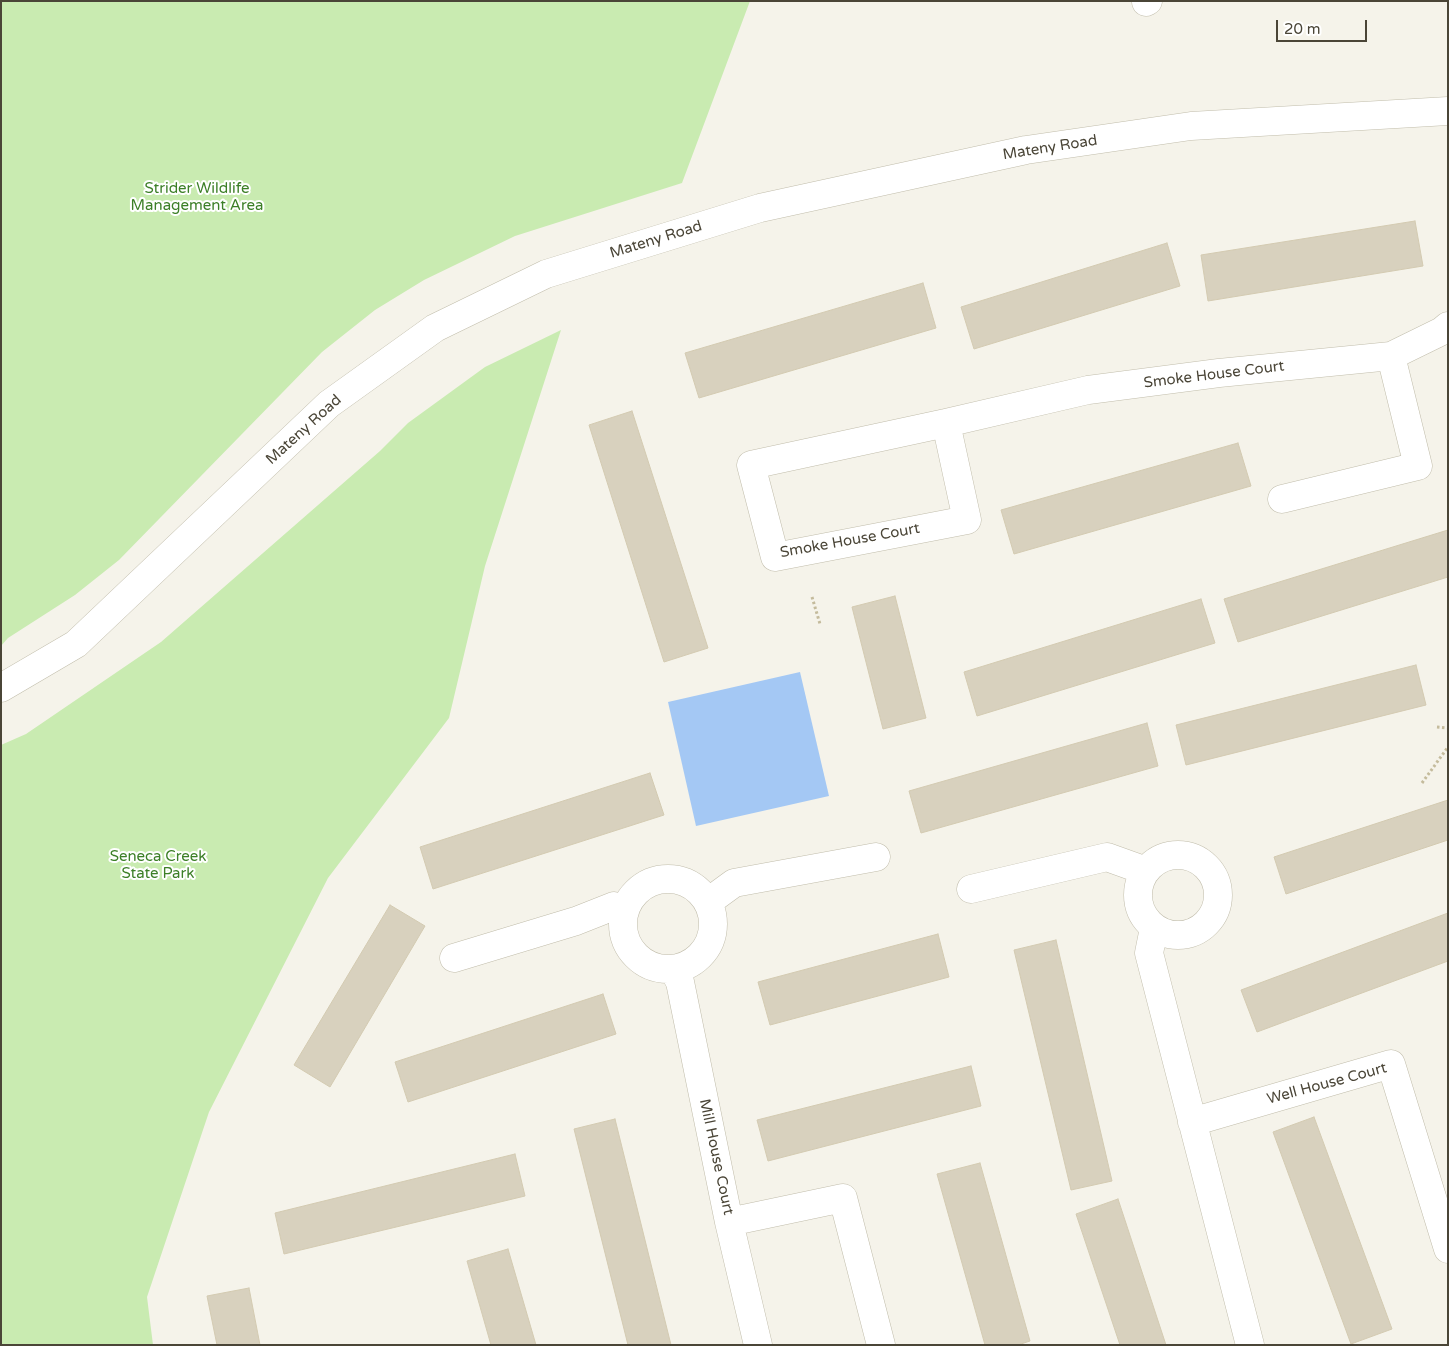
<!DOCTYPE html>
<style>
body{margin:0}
#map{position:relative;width:1449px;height:1346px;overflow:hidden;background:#f5f3ea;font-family:"Varela Round",sans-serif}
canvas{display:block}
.frame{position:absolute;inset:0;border:2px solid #4a4537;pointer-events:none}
.scale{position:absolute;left:1276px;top:20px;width:91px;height:22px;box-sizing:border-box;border:2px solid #4a4537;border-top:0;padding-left:6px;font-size:15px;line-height:18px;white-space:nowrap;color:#4a4537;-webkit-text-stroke:4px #fff;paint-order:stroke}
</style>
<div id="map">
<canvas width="1449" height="1346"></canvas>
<div class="frame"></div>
<div class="scale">20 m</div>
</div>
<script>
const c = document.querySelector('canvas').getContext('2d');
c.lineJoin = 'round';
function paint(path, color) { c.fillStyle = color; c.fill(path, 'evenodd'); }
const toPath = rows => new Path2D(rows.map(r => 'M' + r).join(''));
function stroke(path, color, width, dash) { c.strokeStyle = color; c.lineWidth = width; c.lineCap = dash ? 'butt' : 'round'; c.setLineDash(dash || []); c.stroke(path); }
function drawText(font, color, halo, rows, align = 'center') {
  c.font = font + ' "Varela Round",sans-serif'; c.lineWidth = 4; c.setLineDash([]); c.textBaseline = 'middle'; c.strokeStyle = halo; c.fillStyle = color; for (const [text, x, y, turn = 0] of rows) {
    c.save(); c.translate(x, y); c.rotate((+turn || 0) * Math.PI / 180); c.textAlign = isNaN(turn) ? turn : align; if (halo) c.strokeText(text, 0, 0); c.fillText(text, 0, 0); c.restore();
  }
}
paint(toPath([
 [1,1,750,1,682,183,515,236,424,280,375,310,322,352,119,560,75,595,8,638,1,646],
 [561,330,485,566,449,718,328,878,209,1112,147,1297,153,1345,1,1345,1,745,26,734,161,642,380,451,408,423,485,367]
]), '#c9ebb1');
paint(toPath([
 [800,672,829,796,696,826,668,702]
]), '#a4c8f4');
const building = toPath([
 [1415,221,1423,266,1208,301,1201,255,1415,221],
 [1167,243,1180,286,974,349,961,307,1167,243],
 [923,283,936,328,699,398,685,353,923,283],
 [632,411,708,648,664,662,589,425,632,411],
 [1238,443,1251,486,1014,554,1001,510,1238,443],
 [1448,530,1448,577,1238,642,1224,599,1448,530],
 [895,596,926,718,883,729,852,607,895,596],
 [1201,599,1215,643,977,716,964,672,1201,599],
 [1416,665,1426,705,1186,765,1176,725,1416,665],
 [1147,723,1158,766,921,833,909,791,1147,723],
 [650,773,664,815,433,889,420,847,650,773],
 [1448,800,1448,840,1286,894,1274,857,1448,800],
 [390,905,425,926,330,1087,294,1065,390,905],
 [1448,913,1448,961,1257,1032,1241,990,1448,913],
 [938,934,949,977,770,1025,758,982,938,934],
 [1056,940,1112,1181,1071,1190,1014,950,1056,940],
 [603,994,616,1034,408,1102,395,1062,603,994],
 [971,1066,981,1106,768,1161,757,1120,971,1066],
 [1314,1117,1392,1329,1351,1344,1273,1132,1314,1117],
 [615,1119,671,1345,628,1345,574,1129,615,1119],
 [515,1154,525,1196,284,1254,275,1213,515,1154],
 [980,1163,1030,1341,1018,1345,985,1345,937,1174,980,1163],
 [1118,1199,1166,1345,1120,1345,1076,1214,1118,1199],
 [508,1249,536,1345,491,1345,467,1261,508,1249],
 [249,1288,260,1345,217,1345,207,1296,249,1288]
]);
paint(building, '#d8d1be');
stroke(building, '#d3cab1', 1);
const minor = toPath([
 [1146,2,1148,1],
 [946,423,967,520,775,557,751,465,946,423,1088,390,1219,373,1391,356,1442,331,1448,326],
 [1282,499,1418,466,1391,356],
 [1,688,76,644,329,404,435,328,546,274,760,208,1026,150,1191,126,1448,111],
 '1138 895a40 40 0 1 1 80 0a40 40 0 1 1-80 0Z',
 '623 924a45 45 0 1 1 90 0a45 45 0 1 1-90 0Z',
 [971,889,1107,857,1146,871],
 [708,902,734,883,876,857],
 [1154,928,1149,953,1250,1345],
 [454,958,576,921,614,906,624,911],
 [673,969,680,982,729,1222,758,1345],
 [1192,1122,1391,1064,1448,1249],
 [729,1222,843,1198,881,1345]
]);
stroke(minor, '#c1bdab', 29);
stroke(toPath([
 [812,597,820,624],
 [1437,727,1448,728],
 [1422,783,1448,747]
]), '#c4bb9c', 3, [2.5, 2.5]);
stroke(minor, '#fff', 28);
drawText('15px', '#4a4537', '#fff', [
 ["Mateny Road",1050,148,-9],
 ["Mateny Road",656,240,-17],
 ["Smoke House Court",1214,375,-7],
 ["Mateny Road",304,430,-42],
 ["Smoke House Court",850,541,-10],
 ["Well House Court",1327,1084,-15],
 ["Mill House Court",716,1157,78]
]);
drawText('15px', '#3c7f27', '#fff', [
 ["Strider Wildlife",197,189],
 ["Management Area",197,206],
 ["Seneca Creek",158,857],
 ["State Park",158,874]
]);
</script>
